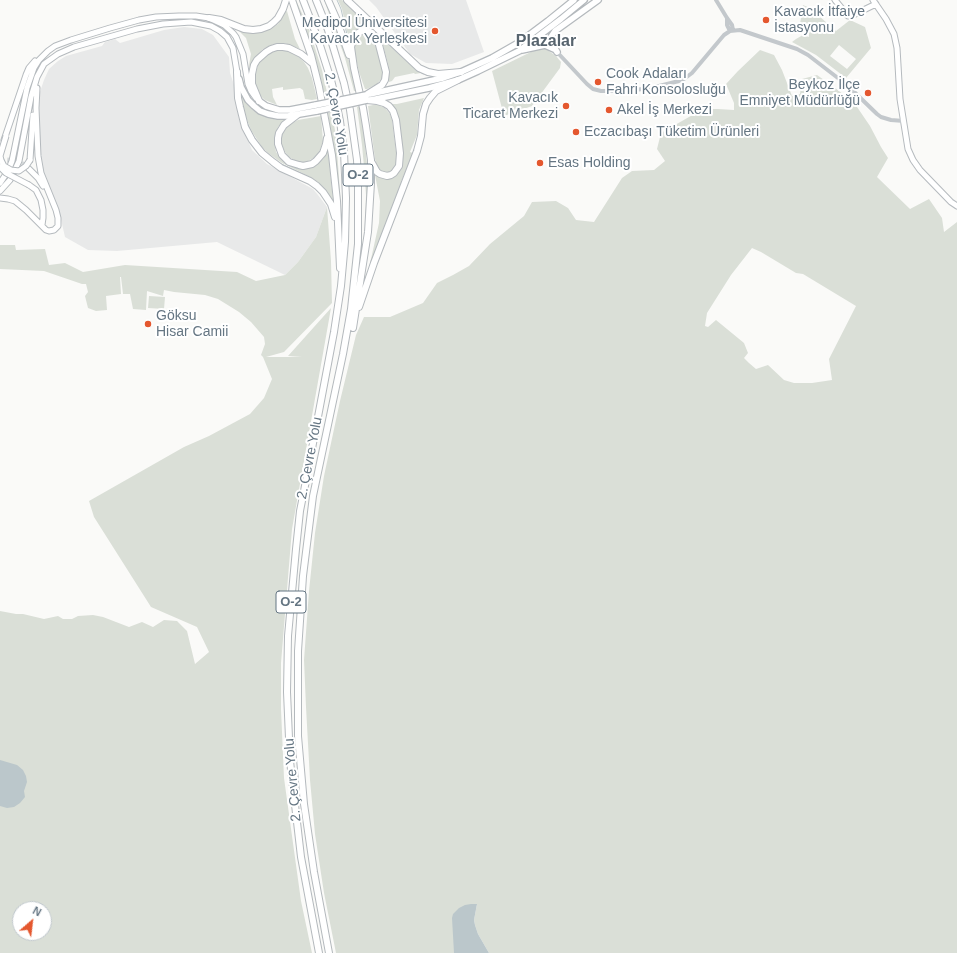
<!DOCTYPE html>
<meta charset="utf-8">
<style>
body{margin:0}
#map{position:relative;width:957px;height:953px;overflow:hidden;background:#fafaf8;font-family:Arial,sans-serif}
canvas{display:block}
.north{position:absolute;left:12px;top:901px;width:40px;height:40px;box-sizing:border-box;background:#fff;border:1px solid #c1c8cd;border-radius:50%;rotate:28deg;font-size:11px;font-weight:700;line-height:16px;text-align:center;color:#657683}
.north::after{content:'';display:block;margin:auto;width:14px;height:18px;background:#e4572e;clip-path:polygon(50% 0,100% 100%,50% 72%,0 100%)}
</style>
<div id="map">
<canvas width="957" height="953"></canvas>
<div class="north">N</div>
</div>
<script>
const c = document.querySelector('canvas').getContext('2d');
c.lineJoin = 'round';
function paint(path, color) { c.fillStyle = color; c.fill(path, 'evenodd'); }
const toPath = rows => new Path2D(rows.map(r => 'M' + r).join(''));
function stroke(path, color, width, dash) { c.strokeStyle = color; c.lineWidth = width; c.lineCap = dash ? 'butt' : 'round'; c.setLineDash(dash || []); c.stroke(path); }
function drawText(font, color, halo, rows, align = 'center') {
  c.font = font + ' Arial,sans-serif'; c.lineWidth = 4; c.setLineDash([]); c.textBaseline = 'middle'; c.strokeStyle = halo; c.fillStyle = color; for (const [text, x, y, turn = 0] of rows) {
    c.save(); c.translate(x, y); c.rotate((+turn || 0) * Math.PI / 180); c.textAlign = isNaN(turn) ? turn : align; if (halo) c.strokeText(text, 0, 0); c.fillText(text, 0, 0); c.restore();
  }
}
paint(toPath([
 [369,0,466,0,484,52,452,64,426,63,410,54,376,7],
 [184,27,202,29,213,35,229,57,230,73,236,91,239,119,252,150,267,164,313,189,318,195,327,207,316,237,298,262,285,275,217,242,117,251,88,250,65,237,60,215,42,169,40,154,39,103,40,92,44,80,49,69,58,61,66,56,102,46,105,42,115,39,120,43,164,30]
]), '#e8e9e9');
paint(toPath([
 [294,0,296,0,309,29,322,70,328,97,325,97,313,54],
 [324,0,326,0,348,57,357,91,354,91,345,58],
 [338,0,342,0,371,28,365,27,357,29,353,32,349,40,342,9],
 [803,5,810,8,836,31,850,20,865,27,871,48,846,78,816,55,792,42,796,39,803,35,809,37,809,34,803,30,800,24],
 [839,45,856,59,847,69,830,56],
 [287,11,295,39,300,49,290,45,284,43,274,44,263,49,255,58,250,71,249,65,251,54,246,38,237,29,251,33,263,32,273,27,278,24,285,12],
 [362,34,368,34,373,39,376,44,383,72,382,78,377,84,367,89,365,89,359,72,354,49,356,40,357,37],
 [381,38,415,69,421,73,415,74,414,73,395,77,392,81,389,82,389,73,388,64],
 [537,49,546,49,556,56,561,62,560,68,532,106,504,116,492,71],
 [280,50,291,51,298,56,304,62,308,68,312,78,317,99,312,100,305,99,303,90,300,88,283,90,283,87,272,89,273,97,277,105,265,100,259,95,255,83,255,76,259,61,263,57,273,51],
 [760,50,774,55,782,70,792,96,800,94,802,79,817,75,834,87,855,104,870,126,881,147,888,158,877,177,910,209,929,199,942,218,944,232,957,222,957,953,489,953,478,934,475,925,474,920,477,904,454,941,454,953,336,953,324,893,315,834,310,780,306,707,304,660,309,591,315,533,324,476,340,401,356,335,364,317,390,317,423,303,437,283,453,275,469,266,490,244,524,216,532,202,556,201,568,208,576,220,594,222,622,178,632,171,654,170,665,161,657,149,661,133,703,109,718,109,734,110,734,103,726,84,738,71],
 [752,248,761,252,796,273,803,274,856,306,829,359,832,380,812,383,794,383,784,380,768,365,756,369,749,363,744,358,748,353,744,343,716,320,708,327,705,326,707,313,731,275],
 [241,96,248,105,253,110,259,114,273,119,284,120,278,127,274,139,275,145,276,152,281,159,285,163,296,168,305,169,314,166,319,163,323,159,328,152,333,199,332,200,326,191,318,182,308,176,282,163,268,153,262,147,251,130,245,115],
 [424,98,419,110,417,135,410,152,413,153,401,182,403,183,369,268,379,223,380,201,375,175,384,179,390,179,395,176,402,168,403,158,400,126,396,110,391,104,397,104],
 [373,105,379,105,385,108,390,114,392,120,397,159,395,167,393,170,387,173,384,172,380,170,377,166,375,159,368,106],
 [360,106,365,143,368,175,368,193,365,232,366,195,364,167,362,145,357,107],
 [332,112,336,137,339,178,341,211,328,113],
 [321,116,323,141,319,153,314,158,306,162,301,162,294,160,289,157,285,152,281,143,282,134,287,127,290,124,298,120],
 [327,207,331,261,332,303,284,352,266,357,302,357,288,356,331,308,292,529,281,663,281,709,284,778,301,901,312,953,0,953,0,611,16,614,23,614,44,619,58,616,63,619,72,619,78,616,93,615,103,617,129,627,142,622,153,627,164,620,177,621,187,631,195,664,209,652,197,627,151,607,94,517,89,501,184,447,209,436,250,414,264,398,272,379,263,357,261,355,265,344,264,337,251,322,239,312,218,299,205,295,174,292,164,290,163,296,147,291,146,310,133,309,130,294,123,294,121,277,120,277,121,294,106,296,107,310,96,311,88,308,85,296,88,292,86,284,82,284,44,271,0,269,0,245,15,245,16,250,45,249,49,265,65,263,83,272,125,265,237,272,256,281,285,275,298,262,316,237],
 [20,909,44,909,44,933,20,933],
 [149,296,165,297,164,309,148,308]
]), '#dadfd7');
paint(toPath([
 [0,760,17,765,23,770,26,776,27,782,24,791,25,797,20,803,14,807,7,808,0,806],
 [471,904,477,904,474,920,475,925,478,934,489,953,454,953,452,918,453,914,459,908,465,905]
]), '#bbc7cb');
stroke(toPath([
 [337,0,341,9,349,43,353,33,360,28],
 [343,0,374,30],
 [373,30,376,32,381,42,388,68],
 [378,34,400,55],
 [419,71,423,74],
 [240,92,249,105,253,109,262,114,271,118,287,119,281,125,278,130,275,140,276,148,278,152,280,157,287,163,296,168,301,168,313,166,320,160,328,149,335,206,326,191,317,183,307,176,279,163,269,156,261,147,253,136,246,120,241,101,240,92]
]), '#bbc7cb', 1);
stroke(toPath([
 [0,162,7,160,15,161,23,164,28,168]
]), '#d5d9db', 5, [5, 2.5]);
const primary = toPath([
 [835,0,848,16,851,16,876,4],
 [873,0,886,19,894,34,897,48,900,99,908,149,913,160,920,170,951,202,957,206],
 [4,140,26,75,29,68,35,61],
 [30,160,33,115],
 [28,168,38,178,43,186],
 [0,183,8,171,12,161,27,88,34,68,39,60,48,51,55,46,71,40,110,28,139,20,156,17,179,16,196,16,209,18,224,25,233,33,236,37,243,54,248,84,251,91,256,98],
 [29,185,36,190,41,200,43,210,43,218,42,225],
 [0,191,10,180,19,161,31,97,37,77,44,64,58,54,74,47,137,29,163,24,191,22,211,26,220,31,227,37,233,48,237,72],
 [0,198,8,199,15,201,26,210,46,230,49,231,54,230,58,226,58,218,56,210,41,173,38,156,36,108,37,88]
]);
const trunk = toPath([
 [522,50,545,45,554,49],
 [557,52,551,42,551,37,555,31,598,0],
 [239,79,241,87,248,100,254,106,260,111,268,114,278,116,288,116,317,111],
 [370,94,443,78,461,72,492,58,520,42,548,21,574,0],
 [371,100,429,88,458,80,478,71,519,51,561,19,584,0],
 [259,101,266,106,279,110,290,110,316,105]
]);
const motorway = toPath([
 [292,0,311,55,319,87,327,129,332,155,337,201,340,268],
 [303,0,318,39,331,80,335,96,340,121,344,152,346,198,345,242,341,286,334,332,304,491,300,511,296,549,288,636,287,692,290,761,301,857,319,953],
 [316,0,328,30,344,83,350,110,357,160,358,180,358,244,351,309,343,354,313,496,303,576,298,651,298,736,304,804,314,872,329,953],
 [328,0,336,18,349,55],
 [347,0,419,68,428,72,438,74,461,72],
 [209,18,221,20,244,29,253,30,261,29,269,26,274,22,278,18,283,9,286,0],
 [237,72,238,98,240,107,245,127,252,140,262,153,273,162,281,168,310,181,317,186,323,192,331,204,335,217],
 [367,100,377,101,384,103,389,106,393,111,396,120,400,153,399,166,394,173,391,175,387,176,380,174,377,172,372,163],
 [259,101,252,84,252,74,254,65,257,60,266,52,271,49,277,47,283,47,289,48,301,54,312,63],
 [297,115,284,125,279,133,278,138,278,144,282,155,289,162,299,165,303,166,312,164,316,161,323,153,326,144,327,138],
 [359,307,374,263,417,151,421,136,423,114,426,104,430,98,436,91,458,80],
 [353,328,368,232,371,183,371,160,366,126,363,108,354,68,351,47,353,39,355,35,363,30,368,31,372,33,378,41,386,72,385,80,382,85,366,95]
]);
stroke(primary, '#b5babe', 7);
stroke(trunk, '#b4b9bd', 8);
stroke(motorway, '#b4b9bd', 8);
stroke(toPath([
 [716,0,727,18,732,25,733,30],
 [727,19,727,25,730,31],
 [557,52,587,84,593,89,601,91,629,91,655,87,679,81,684,79,692,73,724,35,730,31,740,30,797,49,808,55,847,85,877,114,881,117,891,120,904,121]
]), '#c3c8cc', 4);
stroke(primary, '#fff', 5);
stroke(trunk, '#fff', 5.5);
stroke(motorway, '#fff', 6);
const primaryBridge = toPath([
 [6,136,0,156,1,160,4,166,11,170,19,171,26,166,30,160],
 [0,167,6,173,29,185]
]);
const trunkBridge = toPath([
 [316,105,366,95],
 [317,111,367,100]
]);
stroke(primaryBridge, '#b5babe', 7, []);
stroke(trunkBridge, '#b4b9bd', 8, []);
stroke(primaryBridge, '#fff', 5);
stroke(trunkBridge, '#fff', 5.5);
for (const [x, y, r, color] of [
 [766,20,4,"#e4572e"],
 [435,31,4,"#e4572e"],
 [598,82,4,"#e4572e"],
 [868,93,4,"#e4572e"],
 [566,106,4,"#e4572e"],
 [609,110,4,"#e4572e"],
 [576,132,4,"#e4572e"],
 [540,163,4,"#e4572e"],
 [148,324,4,"#e4572e"]
]) { const dot = new Path2D(); dot.arc(x, y, r, 0, 2 * Math.PI); c.fillStyle = color; c.fill(dot); stroke(dot, '#fff', 1.5); }
for (const [x, y, w] of [
 [358,175,30],
 [291,602,30]
]) { const box = new Path2D(); box.roundRect(x - w / 2, y - 11, w, 22, 3); c.fillStyle = '#fff'; c.fill(box); stroke(box, '#657683', 1); }
drawText('bold 13px', '#657683', null, [
 ["O-2",358,175],
 ["O-2",291,602]
]);
drawText('14px', '#657683', '#fff', [
 ["Kavacık İtfaiye",774,12],
 ["İstasyonu",774,28],
 ["Medipol Üniversitesi",427,23,"right"],
 ["Kavacık Yerleşkesi",427,39,"right"],
 ["Cook Adaları",606,74],
 ["Fahri Konsolosluğu",606,90],
 ["Beykoz İlçe",860,85,"right"],
 ["Emniyet Müdürlüğü",860,101,"right"],
 ["Kavacık",558,98,"right"],
 ["Ticaret Merkezi",558,114,"right"],
 ["Akel İş Merkezi",617,110],
 ["Eczacıbaşı Tüketim Ürünleri",584,132],
 ["Esas Holding",548,163],
 ["Göksu",156,316],
 ["Hisar Camii",156,332]
], 'left');
drawText('14px', '#657683', '#fff', [
 ["2. Çevre Yolu",336,114,80],
 ["2. Çevre Yolu",310,458,-79],
 ["2. Çevre Yolu",293,780,-95]
]);
drawText('bold 16px', '#57646e', '#fff', [
 ["Plazalar",546,42]
]);
</script>
